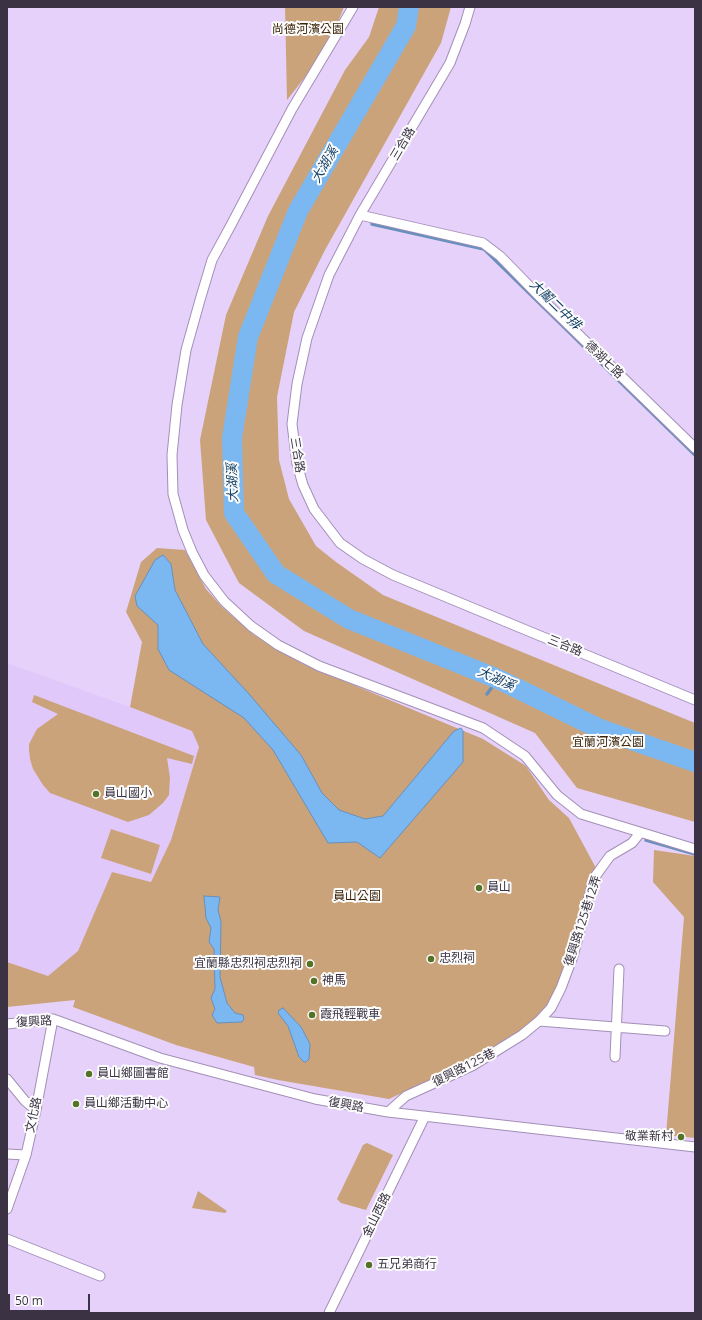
<!DOCTYPE html>
<meta charset="utf-8">
<style>
body{margin:0}
#map{position:relative;width:702px;height:1320px;overflow:hidden;background:#e6d1fb;font-family:"Open Sans",sans-serif}
canvas{display:block}
.frame{position:absolute;inset:0;border:8px solid #3b3343;pointer-events:none}
.scale{position:absolute;left:8px;top:1294px;width:82px;height:18px;box-sizing:border-box;border:2px solid #3b3343;border-top:0;padding-left:5px;font-size:12px;line-height:14px;white-space:nowrap;color:#3b3343;-webkit-text-stroke:3px #fcfcfc;paint-order:stroke}
</style>
<div id="map">
<canvas width="702" height="1320"></canvas>
<div class="frame"></div>
<div class="scale">50 m</div>
</div>
<script>
const c = document.querySelector('canvas').getContext('2d');
c.lineJoin = 'round';
function paint(path, color) { c.fillStyle = color; c.fill(path, 'evenodd'); }
const toPath = rows => new Path2D(rows.map(r => 'M' + r).join(''));
function stroke(path, color, width, dash) { c.strokeStyle = color; c.lineWidth = width; c.lineCap = dash ? 'butt' : 'round'; c.setLineDash(dash || []); c.stroke(path); }
function drawText(font, color, halo, rows, align = 'center') {
  c.font = font + ' "Open Sans","Noto Sans TC",sans-serif'; c.lineWidth = 4; c.setLineDash([]); c.textBaseline = 'middle'; c.strokeStyle = halo; c.fillStyle = color; for (const [text, x, y, turn = 0] of rows) {
    c.save(); c.translate(x, y); c.rotate((+turn || 0) * Math.PI / 180); c.textAlign = isNaN(turn) ? turn : align; if (halo) c.strokeText(text, 0, 0); c.fillText(text, 0, 0); c.restore();
  }
}
paint(toPath([
 [7,663,130,707,192,731,199,747,171,840,151,882,112,872,78,952,48,976,7,962]
]), '#e1c8fa');
paint(toPath([
 [285,7,344,7,335,29,309,72,287,100],
 [379,7,451,7,441,43,325,250,294,312,277,397,279,460,289,499,316,546,336,562,383,595,695,723,695,822,577,788,535,733,304,631,239,583,206,520,200,440,226,315,268,216,345,70,369,37],
 [157,548,185,550,206,589,222,607,254,635,301,663,483,739,526,766,549,800,569,818,596,868,583,904,559,985,549,1002,535,1019,496,1048,464,1064,389,1099,278,1080,255,1075,254,1067,176,1045,73,1007,75,1000,7,1007,7,962,48,976,78,951,112,872,151,882,171,840,199,747,192,731,130,707,142,642,126,612,141,562],
 [34,695,194,756,192,764,167,758,170,778,169,795,163,803,149,815,128,822,50,793,43,785,33,769,30,759,29,750,29,744,37,729,58,714,32,702],
 [111,829,160,845,151,874,101,858],
 [654,850,695,856,695,1138,666,1135,684,917,653,882],
 [367,1143,393,1155,366,1210,341,1203,337,1199,363,1145],
 [198,1191,227,1211,225,1213,192,1208]
]), '#caa37a');
const water = toPath([
 [163,555,171,564,175,590,203,644,249,694,301,755,322,793,339,810,365,819,383,816,454,731,461,728,463,731,463,762,380,858,357,842,328,843,273,750,244,718,169,670,158,649,158,625,137,606,135,596,155,560,163,555],
 [204,896,220,897,218,910,221,922,220,977,227,1003,235,1013,243,1015,244,1019,242,1022,217,1023,212,1015,215,1009,211,998,215,989,214,949,209,942,211,928,206,918,204,896],
 [283,1008,301,1027,310,1044,309,1059,306,1062,304,1062,299,1057,288,1026,278,1013,279,1010,283,1008]
]);
paint(water, '#7bb8f1');
stroke(water, '#6890bd', 1);
stroke(toPath([
 [372,224,484,249,695,455],
 [487,694,498,679],
 [646,840,695,854]
]), '#6890bd', 3.5);
stroke(toPath([
 [409,7,406,26,298,211,248,337,232,438,234,513,276,574,349,619,498,679,600,729,695,762]
]), '#7bb8f1', 20);
const street = toPath([
 [353,7,292,109,231,225,212,260,200,300,186,350,177,405,172,455,173,494,183,530,192,552,204,575,224,601,251,626,278,645,319,666,483,728,525,756,557,795,581,814,695,849],
 [470,7,465,24,450,63,360,215,329,275,307,338,297,384,292,424,297,464,303,485,314,509,340,543,363,559,393,575,695,700],
 [360,215,483,243,500,256,541,298,695,448],
 [539,1021,665,1031],
 [7,1024,53,1019,160,1058,315,1099,388,1112,695,1147],
 [615,1057,619,969],
 [7,1079,25,1101,36,1110],
 [388,1112,406,1096,472,1066,522,1035,539,1021,551,1008,561,988,573,956,594,878,610,856,632,843,640,833],
 [7,1154,26,1155],
 [7,1209,26,1155,36,1110,53,1019],
 [7,1239,100,1276],
 [329,1313,425,1116]
]);
stroke(street, '#a38fb7', 11);
stroke(street, '#fff', 9);
for (const [x, y, r, color] of [
 [96,794,4,"#557327"],
 [479,888,4,"#557327"],
 [431,959,4,"#557327"],
 [310,964,4,"#557327"],
 [314,981,4,"#557327"],
 [312,1015,4,"#557327"],
 [89,1074,4,"#557327"],
 [76,1104,4,"#557327"],
 [681,1137,4,"#557327"],
 [369,1265,4,"#557327"]
]) { const dot = new Path2D(); dot.arc(x, y, r, 0, 2 * Math.PI); c.fillStyle = color; c.fill(dot); stroke(dot, '#fcfcfc', 1.5); }
drawText('12px', '#3c2509', '#fcfcfc', [
 ["尚德河濱公園",308,30],
 ["宜蘭河濱公園",608,743],
 ["員山公園",357,897]
]);
drawText('12px', '#3b3343', '#fcfcfc', [
 ["三合路",403,144,-59],
 ["德湖七路",604,360,44],
 ["三合路",297,455,81],
 ["三合路",565,646,22],
 ["復興路125巷12弄",583,921,-72],
 ["復興路",34,1022,-3],
 ["復興路125巷",464,1068,-27],
 ["復興路",346,1105,10],
 ["文化路",34,1115,-78],
 ["金山西路",377,1215,-64]
]);
drawText('12px', '#3b3343', '#fcfcfc', [
 ["員山國小",104,794],
 ["員山",487,888],
 ["忠烈祠",439,959],
 ["宜蘭縣忠烈祠忠烈祠",302,964,"right"],
 ["神馬",322,981],
 ["霞飛輕戰車",320,1015],
 ["員山鄉圖書館",97,1074],
 ["員山鄉活動中心",84,1104],
 ["敬業新村",673,1137,"right"],
 ["五兄弟商行",377,1265]
], 'left');
drawText('italic 13px', '#113e63', '#fcfcfc', [
 ["大湖溪",325,165,-60],
 ["大鬮二中排",555,305,44],
 ["大湖溪",233,483,-92],
 ["大湖溪",496,679,24]
]);
</script>
